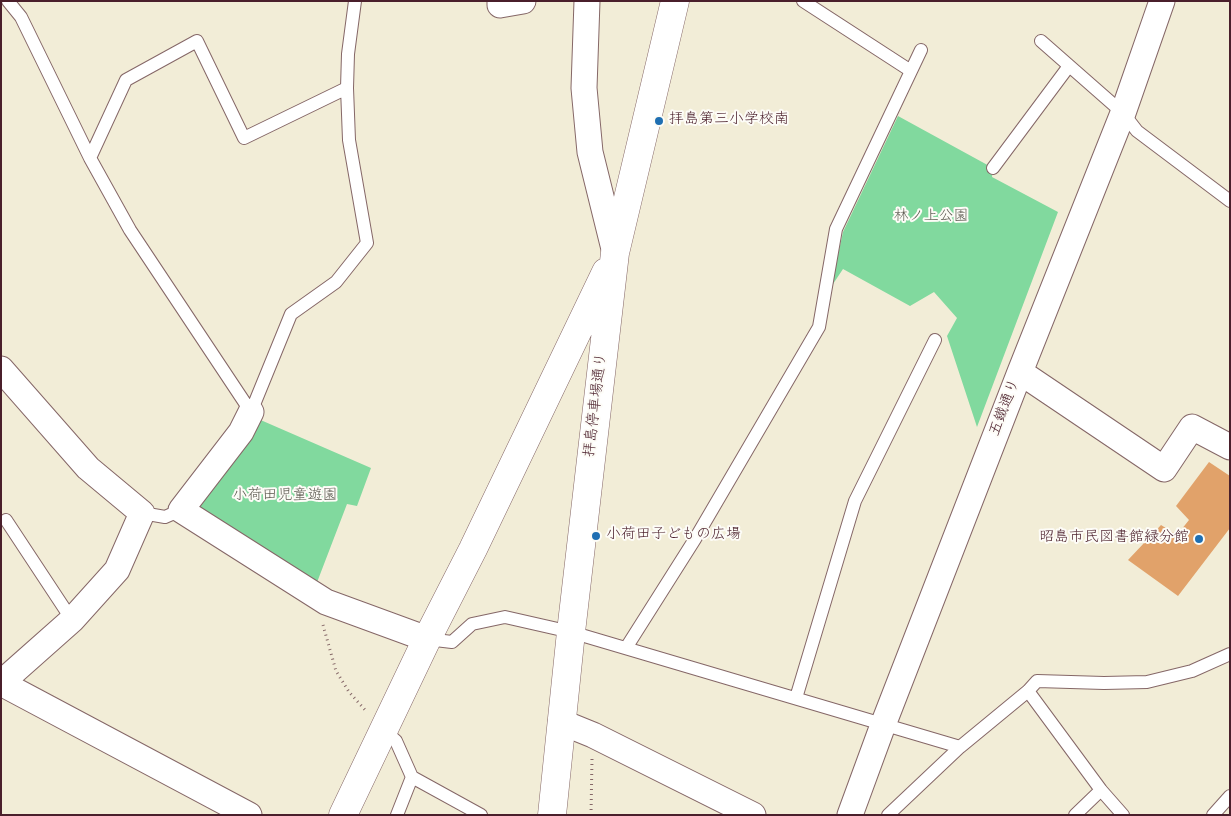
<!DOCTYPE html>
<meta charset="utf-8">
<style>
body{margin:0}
#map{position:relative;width:1231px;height:816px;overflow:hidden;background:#f2edd7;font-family:"Gochi Hand",sans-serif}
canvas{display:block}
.frame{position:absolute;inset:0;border:2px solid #4a1f2b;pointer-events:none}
</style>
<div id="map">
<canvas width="1231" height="816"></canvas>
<div class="frame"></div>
</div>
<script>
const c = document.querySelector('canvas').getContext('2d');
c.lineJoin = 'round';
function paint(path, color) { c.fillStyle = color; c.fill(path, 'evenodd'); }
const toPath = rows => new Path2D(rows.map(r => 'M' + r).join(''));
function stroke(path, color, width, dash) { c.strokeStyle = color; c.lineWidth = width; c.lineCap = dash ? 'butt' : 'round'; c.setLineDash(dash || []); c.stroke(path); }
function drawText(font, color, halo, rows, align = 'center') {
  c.font = font + ' "Gochi Hand","Klee One",sans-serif'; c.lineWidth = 4; c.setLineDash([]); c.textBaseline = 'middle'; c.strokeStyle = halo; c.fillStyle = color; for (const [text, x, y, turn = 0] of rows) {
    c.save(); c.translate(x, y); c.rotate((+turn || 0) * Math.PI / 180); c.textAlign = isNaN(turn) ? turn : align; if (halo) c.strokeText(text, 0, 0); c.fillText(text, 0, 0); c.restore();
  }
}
paint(toPath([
 [898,116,993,168,992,177,1058,212,977,427,947,336,957,318,934,292,910,306,843,269,831,287,843,232],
 [256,418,371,468,357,506,347,504,316,585,194,516,196,500]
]), '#81d99e');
paint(toPath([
 [1209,462,1230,476,1230,528,1178,596,1128,560,1161,525,1177,535,1189,520,1176,506]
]), '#e1a26a');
const service = toPath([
 [8,1,21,17,90,158,130,230,251,412],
 [803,1,911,71],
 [1041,41,1123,113,1137,131,1230,201],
 [90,158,126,80,197,41,244,138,347,88],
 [993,168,1069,66],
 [251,412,291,314,336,282,367,243,349,140,347,88,348,54,355,1],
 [142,513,165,517,181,510],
 [6,520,72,620],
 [427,639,452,642,472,624,505,617,571,632,960,747],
 [626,648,695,539,819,327,836,229,921,50],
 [1028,691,1101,790,1123,815],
 [796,698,855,501,935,340],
 [384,730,396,741,412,777,481,815],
 [397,815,412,777],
 [888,815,960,747,1028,691,1037,681,1104,683,1147,682,1192,671,1230,654],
 [1075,815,1101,790],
 [1213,815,1230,796]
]);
const minor = toPath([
 [500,1,500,5,523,1],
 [587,1,584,88,590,152,615,253],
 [1,369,88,468,142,513,117,570,72,620,1,683],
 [1020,372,1164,469,1192,427,1230,447],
 [251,412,241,432,181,510,326,602,427,639],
 [1,683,249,815],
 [561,722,593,735,753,815],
 [850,815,883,725,1020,372,1123,113,1162,1]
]);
const tertiary = toPath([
 [343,815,427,639,473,549,606,272],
 [552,815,571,632,615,253,675,1]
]);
stroke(service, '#856767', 14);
stroke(minor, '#856767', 27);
stroke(tertiary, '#856767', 29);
stroke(toPath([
 [323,625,336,671,349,692,366,711],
 [591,815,592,759]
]), '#856767', 3, [1, 4]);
stroke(service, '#fff', 12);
stroke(minor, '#fff', 25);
stroke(tertiary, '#fff', 28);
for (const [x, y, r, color] of [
 [659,121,5,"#1f6fb2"],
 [596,536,5,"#1f6fb2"],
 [1199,539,5,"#1f6fb2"]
]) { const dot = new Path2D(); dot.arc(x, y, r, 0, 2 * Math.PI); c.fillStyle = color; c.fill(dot); stroke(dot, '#fdfcf7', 2); }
drawText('15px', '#4a1f2b', '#fdfcf7', [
 ["拝島第三小学校南",669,121],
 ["小荷田子どもの広場",606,536],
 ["昭島市民図書館緑分館",1189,539,"right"]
], 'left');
drawText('15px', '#5a574e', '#fdfcf7', [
 ["林ノ上公園",931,218],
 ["小荷田児童遊園",285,497]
]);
drawText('15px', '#4a1f2b', '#fdfcf7', [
 ["拝島停車場通り",597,405,-83],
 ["五鐵通り",1006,408,-69]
]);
</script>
